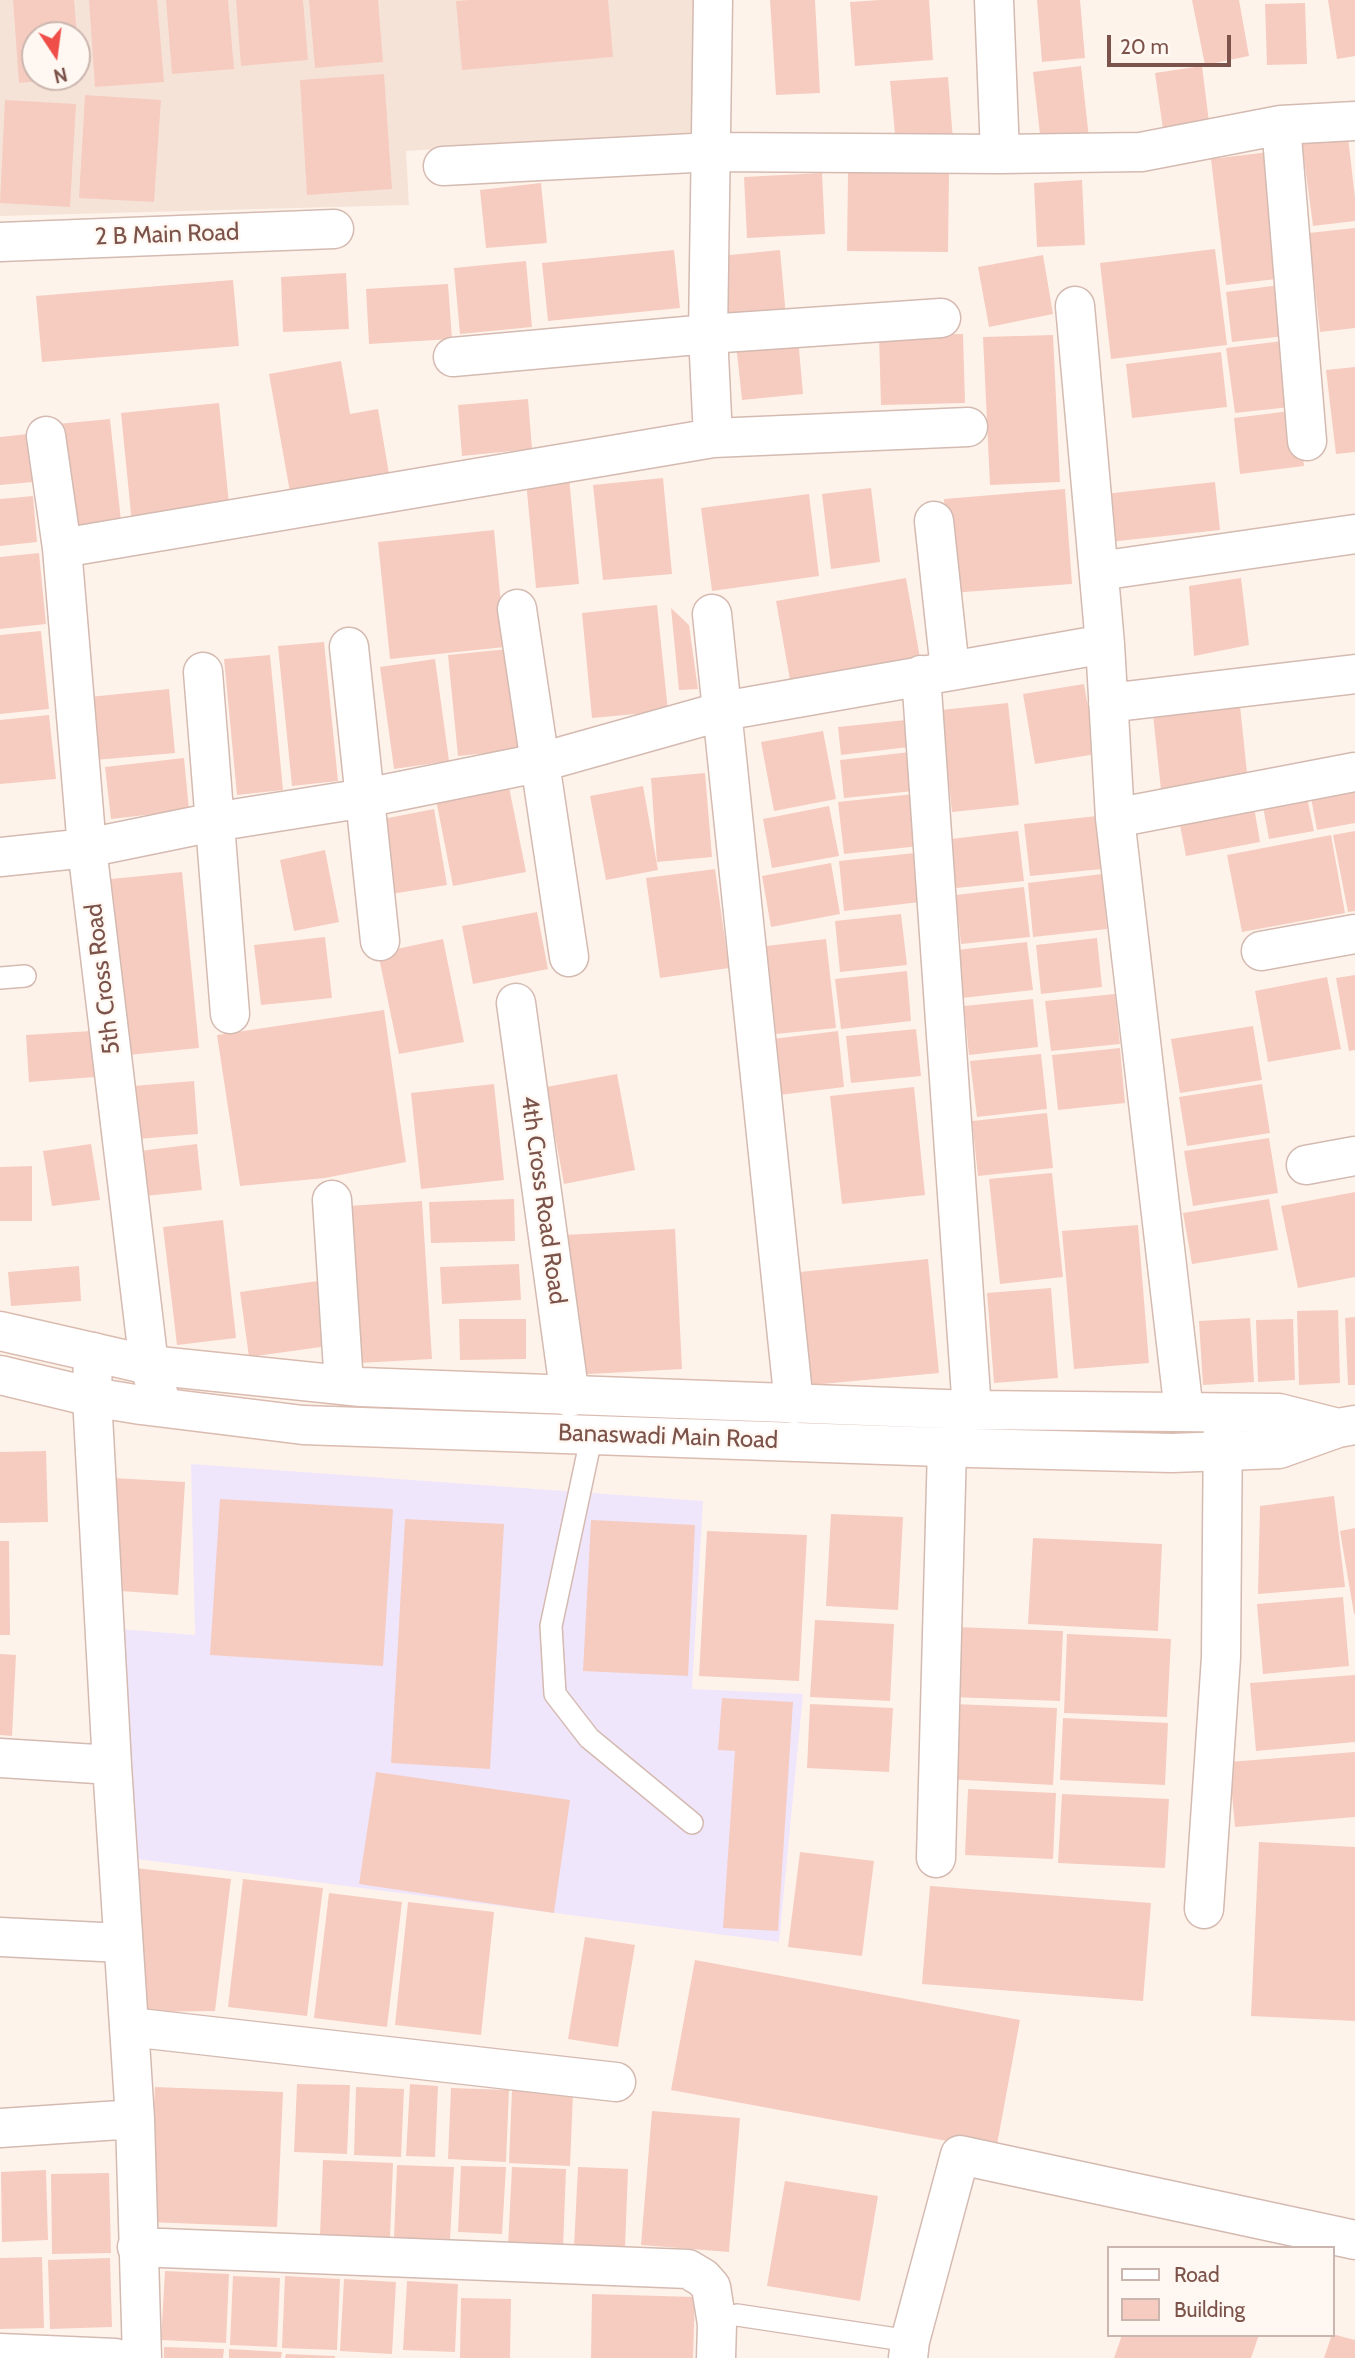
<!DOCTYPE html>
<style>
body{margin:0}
#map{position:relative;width:1355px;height:2358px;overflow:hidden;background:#fef3ea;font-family:Cabin,sans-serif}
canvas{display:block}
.legend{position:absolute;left:1107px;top:2246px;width:228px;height:91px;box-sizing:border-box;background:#fff8f2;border:2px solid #cbb6af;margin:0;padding:9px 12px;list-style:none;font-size:21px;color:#7c534a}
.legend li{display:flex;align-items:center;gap:14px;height:35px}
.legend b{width:35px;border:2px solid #cbb6af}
.north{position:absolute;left:21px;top:21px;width:70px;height:70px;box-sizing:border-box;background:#fff8f2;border:2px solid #cbb6af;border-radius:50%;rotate:167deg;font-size:19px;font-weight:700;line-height:28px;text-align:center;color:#7c534a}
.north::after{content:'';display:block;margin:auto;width:24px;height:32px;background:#ef4f48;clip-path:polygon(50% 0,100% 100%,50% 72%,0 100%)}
.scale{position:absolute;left:1107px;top:35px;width:124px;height:32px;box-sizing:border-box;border:4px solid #7c534a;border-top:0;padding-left:9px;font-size:21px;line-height:24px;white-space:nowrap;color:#7c534a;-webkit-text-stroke:5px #fff8f2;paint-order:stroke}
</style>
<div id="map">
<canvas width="1355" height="2358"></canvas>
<ul class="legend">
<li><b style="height:9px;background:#fff"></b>Road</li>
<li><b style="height:19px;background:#f6ccc0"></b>Building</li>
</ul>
<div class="north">N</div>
<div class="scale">20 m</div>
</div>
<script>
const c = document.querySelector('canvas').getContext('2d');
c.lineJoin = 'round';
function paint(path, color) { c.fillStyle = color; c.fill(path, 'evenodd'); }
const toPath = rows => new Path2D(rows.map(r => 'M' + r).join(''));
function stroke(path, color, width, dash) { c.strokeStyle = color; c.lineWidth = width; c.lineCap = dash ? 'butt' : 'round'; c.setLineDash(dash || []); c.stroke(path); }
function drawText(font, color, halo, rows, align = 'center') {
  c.font = font + ' Cabin,sans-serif'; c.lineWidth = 5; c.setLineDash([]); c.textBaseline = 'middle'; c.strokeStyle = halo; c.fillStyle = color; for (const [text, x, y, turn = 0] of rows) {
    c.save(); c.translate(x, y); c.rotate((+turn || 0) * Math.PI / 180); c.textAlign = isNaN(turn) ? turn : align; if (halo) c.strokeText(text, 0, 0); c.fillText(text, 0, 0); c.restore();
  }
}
paint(toPath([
 [0,0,698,0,697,133,406,151,409,205,0,216],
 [35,35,77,35,77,77,35,77]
]), '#f6e3d8');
paint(toPath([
 [191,1464,703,1501,692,1689,803,1694,779,1942,137,1859,119,1629,195,1635]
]), '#f0e6fb');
paint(toPath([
 [13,0,74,0,77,35,35,35,35,77,62,77,62,79,19,83],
 [89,0,157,0,164,82,95,87],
 [166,0,228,0,234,69,172,74],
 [236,0,303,0,308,60,241,66],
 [309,0,378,0,383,62,315,68],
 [470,0,608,0,613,57,462,70,456,1],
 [770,0,815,0,820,93,776,95],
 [880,0,929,0,933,60,855,66,850,2],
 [1037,0,1080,0,1085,58,1042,62],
 [1192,0,1239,0,1249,56,1205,65],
 [1328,0,1355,0,1355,56,1337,59],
 [1305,3,1307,64,1267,65,1265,4],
 [77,59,79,59,80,77,77,78],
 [1081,66,1089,138,1041,143,1033,72],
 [1202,66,1209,122,1163,129,1155,73],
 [384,74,392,189,307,195,300,80],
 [948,77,953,140,896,144,890,81],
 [85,95,161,100,154,202,79,198],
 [5,100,76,104,70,207,0,203],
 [1348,137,1355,198,1355,221,1313,226,1302,143],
 [1269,152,1284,278,1226,285,1211,159],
 [848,172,949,173,948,252,847,251],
 [822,173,825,234,747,238,744,177],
 [1082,180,1085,245,1037,247,1034,183],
 [541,183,547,243,486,248,480,190],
 [1355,228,1355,328,1320,332,1309,233],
 [1215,249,1227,345,1111,359,1100,263],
 [674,250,680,308,548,321,542,263],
 [780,250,786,317,726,323,720,256],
 [1043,255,1053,314,989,327,978,267],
 [526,261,532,327,460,334,454,268],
 [346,273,349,329,283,332,281,277],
 [233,280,239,346,42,362,36,296],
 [448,284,452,339,369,344,366,289],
 [1280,285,1285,336,1232,342,1226,292],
 [963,334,965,403,881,405,879,336],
 [1053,335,1060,482,990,485,983,337],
 [798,338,803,394,742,400,736,344],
 [1282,341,1290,407,1235,413,1226,348],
 [1221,352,1227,407,1132,418,1126,364],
 [341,361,350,414,378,409,389,474,290,492,269,374],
 [1355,367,1355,452,1336,454,1326,370],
 [528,399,532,449,462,456,458,405],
 [219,403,230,514,132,524,121,413],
 [1298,410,1304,466,1240,474,1234,418],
 [110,419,121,521,68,526,57,424],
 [28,434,33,482,0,485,0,437],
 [569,477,579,584,536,588,526,481],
 [663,478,672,574,603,580,593,485],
 [1215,482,1220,530,1109,542,1104,494],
 [871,488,880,562,831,569,822,494],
 [1065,489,1072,584,951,593,944,499],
 [809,494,819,576,712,591,701,508],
 [33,496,37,542,0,546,0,499],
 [494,530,505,647,390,659,378,542],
 [39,553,46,624,0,629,0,557],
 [906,578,920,658,790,680,776,601],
 [1241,578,1249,645,1194,656,1189,586],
 [657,605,668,711,592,718,582,613],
 [671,608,689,625,698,689,679,690],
 [41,631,49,709,0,714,0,635],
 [324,642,338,781,292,786,278,646],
 [518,648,528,749,458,756,448,655],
 [270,655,283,790,237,795,224,659],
 [435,659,449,761,394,769,380,667],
 [1084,684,1096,754,1035,764,1023,694],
 [169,689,175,753,95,760,89,697],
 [1008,703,1019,805,952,812,941,710],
 [1240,706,1248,782,1161,790,1153,715],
 [49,715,56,779,0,784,0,720],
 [906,720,909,747,841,755,838,727],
 [823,731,836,799,774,811,761,742],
 [910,752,914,791,844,798,840,760],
 [184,758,189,810,111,819,105,767],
 [705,773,712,857,657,862,651,778],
 [1355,779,1355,823,1317,830,1309,787],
 [643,786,658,870,606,880,590,796],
 [509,787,526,872,453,886,436,800],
 [1305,788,1314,831,1269,839,1261,796],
 [914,794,920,846,844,854,838,802],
 [1252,795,1260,842,1186,856,1177,810],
 [829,806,839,856,772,868,763,819],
 [434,809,447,885,385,895,378,820],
 [1097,816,1102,869,1030,876,1024,824],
 [1018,831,1024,881,956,888,951,839],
 [1355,831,1355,911,1348,912,1333,835],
 [1331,835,1345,913,1242,932,1227,855],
 [325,850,339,922,294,931,280,860],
 [915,853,920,902,844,911,839,861],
 [831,863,840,914,771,927,762,876],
 [715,869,729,968,660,978,646,878],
 [182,872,199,1048,128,1055,111,879],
 [1102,874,1107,929,1033,937,1028,883],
 [1024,887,1030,937,961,944,956,895],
 [537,912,548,969,473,984,462,926],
 [901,914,907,965,840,972,835,921],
 [325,937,332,998,261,1005,254,945],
 [1097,938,1102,987,1041,994,1036,945],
 [443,939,464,1042,399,1054,378,953],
 [826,939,836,1028,776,1034,766,946],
 [1027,942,1033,990,962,998,957,950],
 [907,971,911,1021,841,1029,835,979],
 [1355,975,1355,1050,1349,1051,1336,978],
 [1327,977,1341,1049,1268,1062,1255,991],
 [1115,994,1120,1044,1051,1051,1045,1001],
 [1033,999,1038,1047,969,1055,964,1006],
 [384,1010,406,1162,325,1178,240,1186,217,1035],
 [1253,1026,1262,1080,1180,1093,1171,1039],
 [916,1029,921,1076,851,1083,846,1036],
 [92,1031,95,1077,29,1082,26,1035],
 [838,1031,844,1087,771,1096,764,1040],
 [1120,1048,1125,1103,1058,1110,1052,1055],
 [1041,1054,1047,1109,977,1117,970,1061],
 [617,1074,635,1170,564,1184,546,1087],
 [194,1081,198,1134,126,1140,121,1087],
 [494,1084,504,1180,421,1189,411,1093],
 [1262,1084,1270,1133,1187,1146,1179,1097],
 [914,1087,925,1195,842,1204,830,1096],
 [1047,1113,1053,1168,978,1176,972,1121],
 [1269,1138,1278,1193,1193,1206,1184,1151],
 [91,1144,100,1200,52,1206,43,1151],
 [197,1144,202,1190,136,1197,131,1152],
 [32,1166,32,1221,0,1221,0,1167],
 [1052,1173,1063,1277,1000,1284,989,1179],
 [1355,1192,1355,1277,1298,1288,1281,1206],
 [514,1199,515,1241,431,1243,429,1202],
 [1269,1199,1278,1250,1192,1264,1183,1213],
 [422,1201,432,1359,359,1363,349,1206],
 [223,1220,236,1338,177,1345,163,1227],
 [1138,1225,1149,1363,1074,1369,1062,1231],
 [675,1229,682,1369,571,1375,565,1235],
 [928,1259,939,1373,801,1386,790,1273],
 [519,1264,521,1300,442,1304,440,1267],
 [79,1266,81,1301,11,1306,8,1272],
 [318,1281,328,1346,249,1357,240,1292],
 [1051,1288,1058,1378,994,1383,987,1293],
 [1338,1310,1340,1383,1299,1385,1297,1311],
 [1355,1317,1355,1385,1348,1385,1345,1318],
 [1250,1318,1254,1382,1203,1385,1199,1321],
 [459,1319,526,1319,526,1359,460,1360],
 [1293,1319,1295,1380,1258,1382,1256,1320],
 [46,1451,48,1522,0,1523,0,1452],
 [113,1478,185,1482,178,1595,106,1590],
 [1334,1496,1345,1587,1258,1594,1260,1506],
 [220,1499,393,1509,383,1666,210,1655],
 [831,1514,903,1517,898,1610,826,1606],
 [405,1519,504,1524,490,1769,391,1763],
 [591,1520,695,1525,688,1676,583,1671],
 [1355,1528,1355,1614,1354,1614,1340,1531],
 [707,1531,807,1535,799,1681,699,1676],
 [1033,1538,1162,1544,1158,1631,1028,1624],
 [0,1541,9,1541,10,1635,0,1635],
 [1343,1597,1349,1666,1263,1674,1257,1604],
 [815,1620,894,1624,890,1701,810,1697],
 [955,1627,1063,1631,1060,1701,952,1697],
 [1067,1634,1171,1639,1167,1717,1064,1713],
 [0,1654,16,1655,12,1736,0,1735],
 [1355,1675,1355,1742,1256,1751,1250,1683],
 [722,1698,793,1702,778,1931,723,1928,735,1751,718,1750],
 [810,1704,893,1708,889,1772,807,1768],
 [952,1704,1057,1708,1053,1785,948,1779],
 [1063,1718,1168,1723,1165,1785,1060,1780],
 [1355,1752,1355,1817,1235,1827,1229,1762],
 [376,1772,570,1800,554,1913,359,1884],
 [968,1789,1056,1793,1053,1859,965,1855],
 [1062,1794,1169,1799,1165,1868,1058,1863],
 [1259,1842,1355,1847,1355,2021,1251,2016],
 [800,1852,874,1861,862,1956,788,1947],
 [127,1867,231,1879,215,2011,137,2012],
 [243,1879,323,1888,307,2016,228,2007],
 [930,1886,1151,1903,1143,2001,922,1984],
 [329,1893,402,1902,387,2027,314,2018],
 [408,1902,494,1912,481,2035,395,2025],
 [585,1937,635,1945,618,2047,568,2039],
 [695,1960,1020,2020,996,2150,671,2090],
 [297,2084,350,2085,347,2154,294,2152],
 [410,2084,438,2086,435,2157,406,2156],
 [155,2087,283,2092,277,2227,149,2222],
 [356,2087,404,2089,401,2157,354,2155],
 [451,2088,509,2090,506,2162,448,2159],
 [512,2090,573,2093,570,2166,509,2163],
 [652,2111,740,2118,729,2252,641,2245],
 [323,2160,393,2163,390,2238,320,2235],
 [397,2165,454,2167,450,2239,394,2238],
 [461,2166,506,2167,502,2234,458,2232],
 [512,2167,566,2169,563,2248,508,2246],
 [578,2167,628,2169,625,2248,574,2247],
 [46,2170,48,2240,2,2242,1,2172],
 [109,2173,111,2253,52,2254,51,2174],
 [785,2181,878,2196,860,2301,767,2286],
 [42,2257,44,2328,0,2329,0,2258],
 [110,2258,112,2327,50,2329,48,2260],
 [165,2271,229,2274,226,2343,161,2340],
 [233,2276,280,2278,277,2347,230,2345],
 [285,2276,340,2279,337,2350,282,2348],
 [344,2279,396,2282,392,2354,340,2351],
 [407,2281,458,2284,455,2352,403,2350],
 [592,2294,695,2297,693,2358,591,2358],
 [461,2298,511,2299,510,2358,460,2358],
 [1332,2334,1355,2340,1355,2358,1324,2358],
 [1122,2335,1259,2335,1251,2358,1114,2358],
 [164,2347,224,2349,223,2358,164,2358],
 [229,2349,282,2352,281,2358,229,2358],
 [286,2354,335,2356,335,2358,285,2358]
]), '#f6ccc0');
const service = toPath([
 [0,978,25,976],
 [592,1434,551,1626,555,1694,589,1738,692,1823],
 [737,2315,910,2341]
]);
const minor = toPath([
 [994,0,1000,154],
 [1281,125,1307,441],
 [443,166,712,152,1000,154,1141,152,1281,125,1355,121],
 [0,242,334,229],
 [1075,306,1105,644],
 [453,357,708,334,941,318],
 [46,436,62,548,87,848,149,1365,159,1396],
 [713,438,968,427],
 [934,521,950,670],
 [62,548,713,438,708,334,713,0],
 [1099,571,1355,534],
 [517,609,569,957],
 [712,614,794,1404],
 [349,647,380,941],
 [203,672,230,1014],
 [921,675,972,1410],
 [1108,703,1355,674],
 [1115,818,1355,772],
 [0,857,87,848,214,822,365,798,538,763,723,711,1105,644,1115,818,1184,1412],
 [1261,951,1355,934],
 [516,1003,570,1397],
 [1306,1165,1355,1156],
 [332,1200,344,1385],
 [93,1352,92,1397,112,1765,135,2119,142,2358],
 [0,1758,112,1765],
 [936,1858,947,1447],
 [1204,1909,1221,1657,1223,1418],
 [0,1937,122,1943],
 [130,2027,616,2082],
 [0,2128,135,2119],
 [137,2247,688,2269,703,2278,711,2287,717,2324,716,2358],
 [0,2353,115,2358],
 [908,2358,910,2341,960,2155,1355,2240]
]);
const secondary = toPath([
 [0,1331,149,1365,361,1387,972,1410,1279,1413,1338,1428],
 [0,1375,92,1397,141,1405,303,1425,971,1448,1172,1453,1279,1449,1338,1428,1355,1425]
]);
stroke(service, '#d4bab1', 24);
stroke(minor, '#d4bab1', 41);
stroke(secondary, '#dabbb0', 41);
stroke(service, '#fff', 21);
stroke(minor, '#fff', 38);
stroke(secondary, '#fff', 38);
drawText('24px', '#7c534a', '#fff8f2', [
 ["2 B Main Road",167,235,-2],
 ["5th Cross Road",103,979,-97],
 ["4th Cross Road Road",543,1200,82],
 ["Banaswadi Main Road",668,1437,2]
]);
</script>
